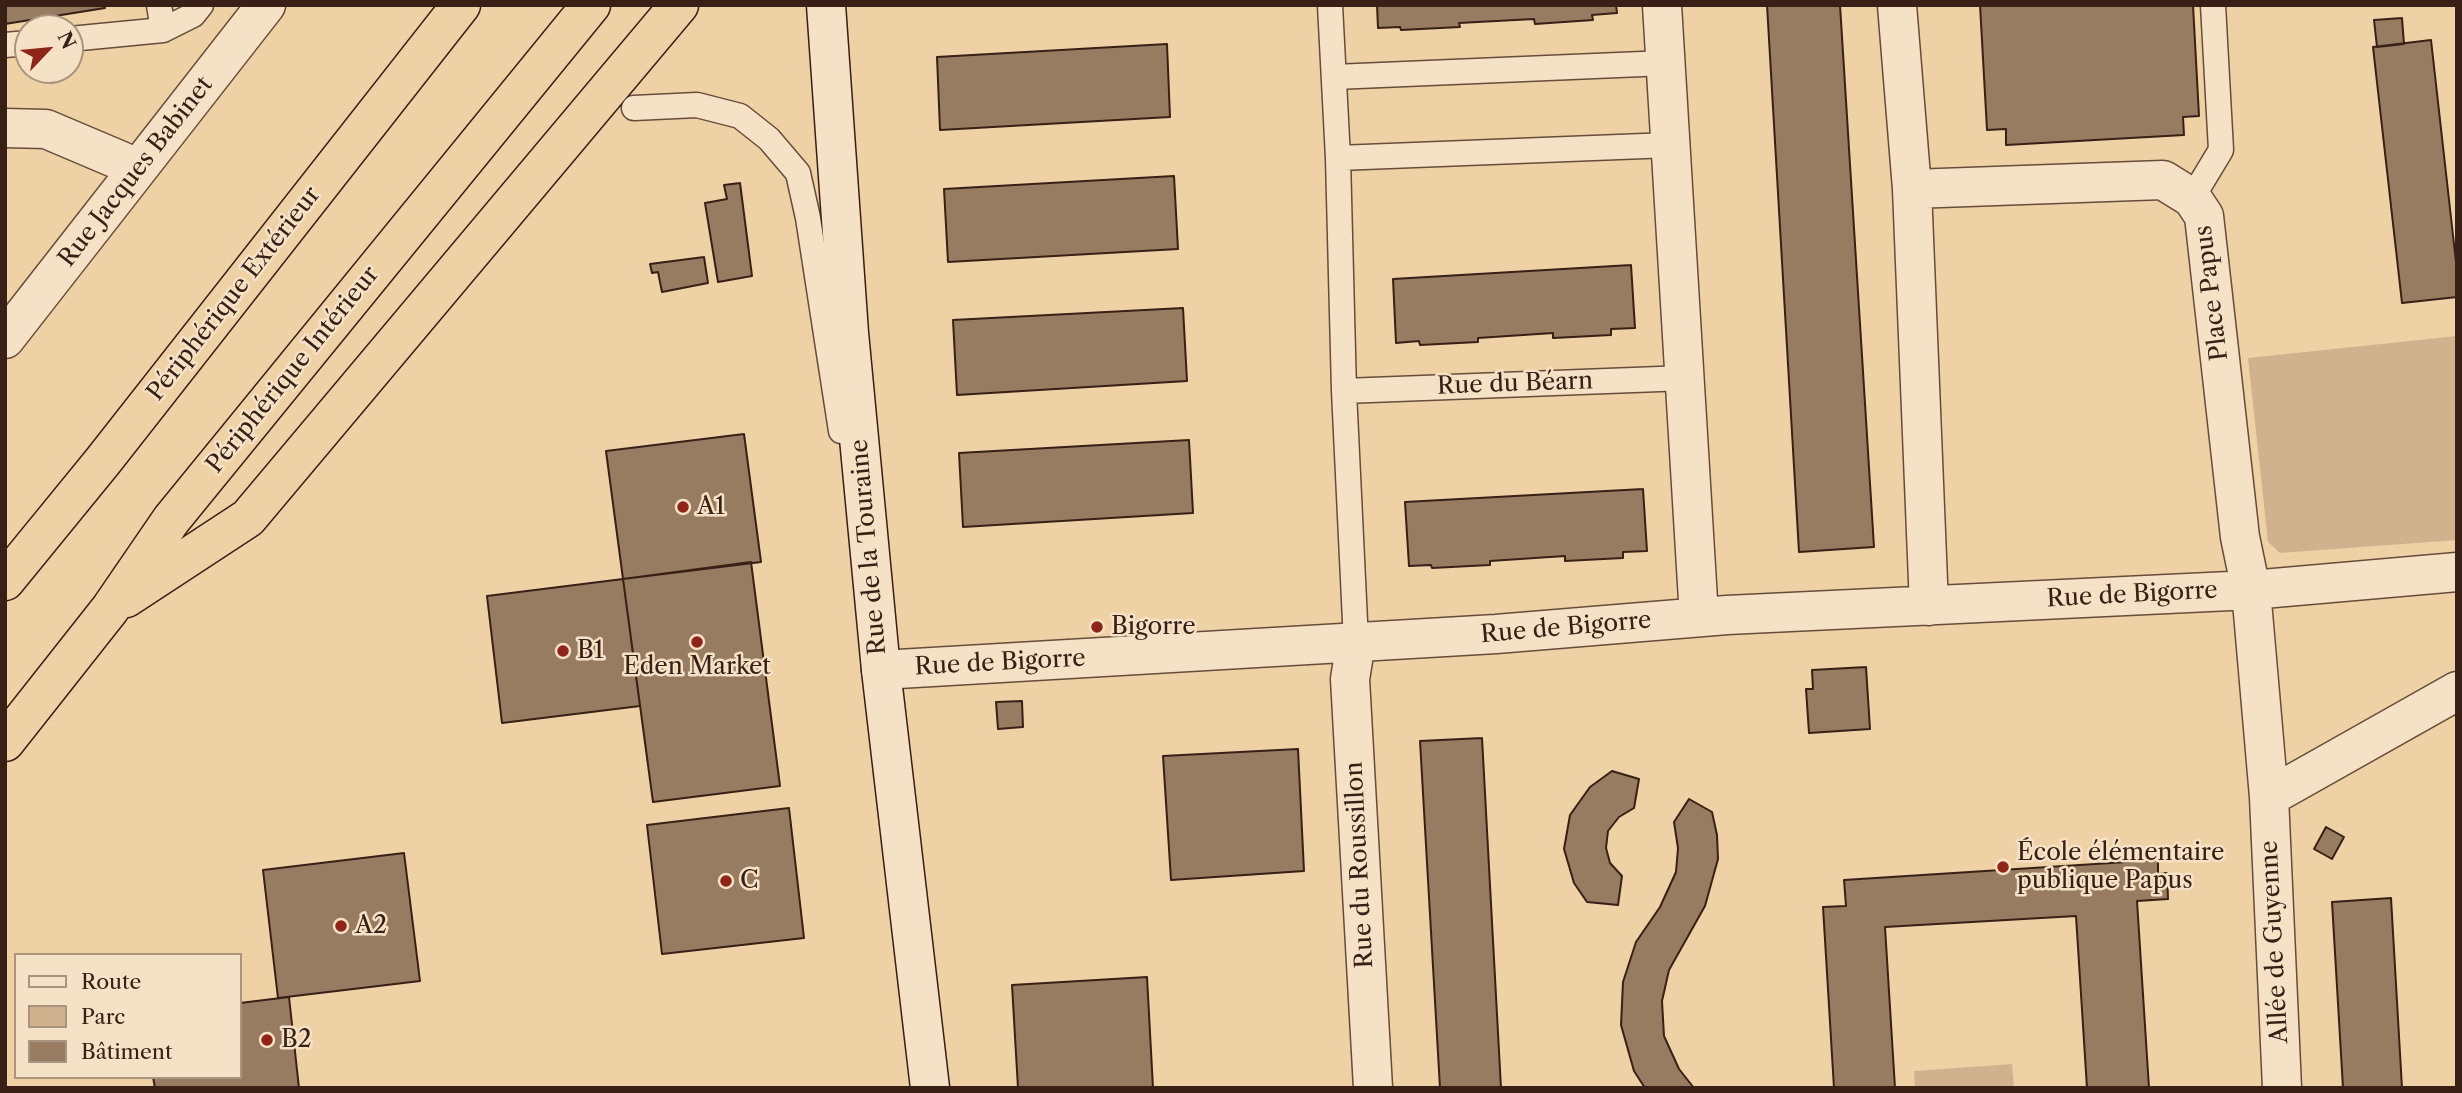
<!DOCTYPE html>
<meta charset="utf-8">
<style>
body{margin:0}
#map{position:relative;width:2462px;height:1093px;overflow:hidden;background:#efd1a6;font-family:"Libre Caslon Text",serif}
canvas{display:block}
.frame{position:absolute;inset:0;border:7px solid #382016;pointer-events:none}
.legend{position:absolute;left:14px;top:953px;width:228px;height:126px;box-sizing:border-box;background:#f5e1c5;border:2px solid #a9947f;margin:0;padding:9px 12px;list-style:none;font-size:21px;color:#382016}
.legend li{display:flex;align-items:center;gap:14px;height:35px}
.legend b{width:35px;border:2px solid #a9947f}
.north{position:absolute;left:14px;top:14px;width:70px;height:70px;box-sizing:border-box;background:#f5e1c5;border:2px solid #a9947f;border-radius:50%;rotate:64deg;font-size:19px;font-weight:700;line-height:28px;text-align:center;color:#382016}
.north::after{content:'';display:block;margin:auto;width:24px;height:32px;background:#8f2418;clip-path:polygon(50% 0,100% 100%,50% 72%,0 100%)}
</style>
<div id="map">
<canvas width="2462" height="1093"></canvas>
<div class="frame"></div>
<ul class="legend">
<li><b style="height:9px;background:#f5e1c5"></b>Route</li>
<li><b style="height:19px;background:#d0b38e"></b>Parc</li>
<li><b style="height:19px;background:#977c61"></b>Bâtiment</li>
</ul>
<div class="north">N</div>
</div>
<script>
const c = document.querySelector('canvas').getContext('2d');
c.lineJoin = 'round';
function paint(path, color) { c.fillStyle = color; c.fill(path, 'evenodd'); }
const toPath = rows => new Path2D(rows.map(r => 'M' + r).join(''));
function stroke(path, color, width, dash) { c.strokeStyle = color; c.lineWidth = width; c.lineCap = dash ? 'butt' : 'round'; c.setLineDash(dash || []); c.stroke(path); }
function drawText(font, color, halo, rows, align = 'center') {
  c.font = font + ' "Libre Caslon Text",serif'; c.lineWidth = 5; c.setLineDash([]); c.textBaseline = 'middle'; c.strokeStyle = halo; c.fillStyle = color; for (const [text, x, y, turn = 0] of rows) {
    c.save(); c.translate(x, y); c.rotate((+turn || 0) * Math.PI / 180); c.textAlign = isNaN(turn) ? turn : align; if (halo) c.strokeText(text, 0, 0); c.fillText(text, 0, 0); c.restore();
  }
}
paint(toPath([
 [2457,336,2457,540,2280,553,2268,542,2248,358],
 [2012,1064,2014,1088,1915,1088,1914,1071]
]), '#d0b38e');
const building = toPath([
 [5,5,104,5,105,8,5,24,5,5],
 [1377,5,1616,5,1617,13,1592,15,1593,20,1535,24,1534,19,1459,23,1460,27,1401,30,1400,27,1378,28,1377,5],
 [1767,5,1840,5,1874,547,1799,552,1767,5],
 [1980,5,2193,5,2199,116,2183,117,2184,135,2006,145,2006,129,1987,130,1980,5],
 [2402,18,2404,44,2377,47,2374,20,2402,18],
 [2431,40,2457,271,2457,297,2402,303,2373,47,2431,40],
 [1167,44,1170,117,940,130,937,57,1167,44],
 [1174,176,1178,249,948,262,944,189,1174,176],
 [740,183,752,276,718,282,705,203,727,199,724,185,740,183],
 [704,257,708,283,662,292,658,272,652,273,650,264,704,257],
 [1631,265,1635,328,1611,329,1611,335,1553,338,1553,333,1478,338,1478,342,1420,345,1419,341,1396,343,1393,279,1631,265],
 [1183,308,1187,381,957,395,953,320,1183,308],
 [744,434,761,562,623,579,606,451,744,434],
 [1189,440,1193,513,963,527,959,453,1189,440],
 [1643,489,1647,551,1623,552,1623,558,1565,561,1565,556,1490,561,1490,565,1432,568,1431,565,1409,566,1405,502,1643,489],
 [751,562,780,786,653,802,623,579,751,562],
 [623,579,640,706,502,723,487,596,623,579],
 [1866,667,1870,729,1809,733,1806,689,1813,689,1812,670,1866,667],
 [1022,701,1023,727,998,729,996,702,1022,701],
 [1482,738,1501,1088,1440,1088,1420,741,1482,738],
 [1298,749,1304,871,1171,880,1163,756,1298,749],
 [1612,771,1639,779,1634,808,1619,817,1608,831,1606,848,1610,863,1622,876,1618,905,1587,902,1574,883,1564,849,1570,815,1590,787,1612,771],
 [1689,799,1712,812,1717,835,1718,859,1705,906,1669,970,1662,1001,1664,1036,1679,1069,1694,1088,1645,1088,1634,1071,1621,1025,1623,982,1636,942,1660,907,1676,872,1678,848,1674,822,1689,799],
 [789,808,804,938,662,954,647,825,789,808],
 [2326,827,2344,837,2332,859,2314,849,2326,827],
 [404,853,420,981,278,998,263,870,404,853],
 [2158,860,2158,874,2167,873,2168,899,2137,901,2149,1088,2087,1088,2076,916,1885,927,1895,1088,1834,1088,1823,907,1846,906,1844,880,2158,860],
 [2391,898,2402,1088,2343,1088,2332,902,2391,898],
 [1147,977,1153,1088,1018,1088,1012,985,1147,977],
 [289,997,299,1088,155,1088,153,1077,240,1077,240,1003,289,997]
]);
paint(building, '#977c61');
stroke(building, '#382016', 2);
const lane = toPath([
 [159,5,163,30],
 [1330,5,1338,158,1344,391,1356,642],
 [70,39,163,30,193,15,201,5],
 [5,45,28,43],
 [1334,77,1666,63],
 [634,108,697,105,740,116,769,139,798,173,808,218,841,431],
 [1338,158,1670,145],
 [2192,198,2221,150,2213,5],
 [1344,391,1686,378]
]);
const street = toPath([
 [1662,5,1699,617],
 [1897,5,1912,189,1929,606],
 [5,128,46,129,138,168],
 [1912,189,2163,180,2192,198,2204,216,2240,537,2251,590,2269,797,2282,1088],
 [5,339,266,5],
 [1356,642,1350,679,1373,1088],
 [881,670,1496,634,1727,615,2251,590,2457,572],
 [2269,797,2457,691]
]);
const secondary = toPath([
 [826,5,849,333,881,670,930,1088]
]);
const highway = toPath([
 [5,581,103,461,461,5],
 [126,598,248,518,679,5],
 [5,742,110,609,171,520,591,5]
]);
stroke(lane, '#664c3a', 27);
stroke(street, '#664c3a', 41);
stroke(secondary, '#382016', 41);
stroke(highway, '#382016', 41);
stroke(lane, '#f5e1c5', 24);
stroke(street, '#f5e1c5', 38);
stroke(secondary, '#f5e1c5', 38);
stroke(highway, '#efd1a6', 38);
for (const [x, y, r, color] of [
 [683,507,7,"#8f2418"],
 [1097,627,7,"#8f2418"],
 [697,642,7,"#8f2418"],
 [563,651,7,"#8f2418"],
 [2003,867,7,"#8f2418"],
 [726,881,7,"#8f2418"],
 [341,926,7,"#8f2418"],
 [267,1040,7,"#8f2418"]
]) { const dot = new Path2D(); dot.arc(x, y, r, 0, 2 * Math.PI); c.fillStyle = color; c.fill(dot); stroke(dot, '#f5e1c5', 2.5); }
drawText('24px', '#382016', '#f5e1c5', [
 ["Rue Jacques Babinet",136,172,-52],
 ["Place Papus",2212,293,-97],
 ["Périphérique Extérieur",234,294,-52],
 ["Périphérique Intérieur",293,370,-51],
 ["Rue du Béarn",1515,384,-2],
 ["Rue de la Touraine",869,547,-95],
 ["Rue de Bigorre",2132,595,-3],
 ["Rue de Bigorre",1566,628,-5],
 ["Rue de Bigorre",1000,663,-3],
 ["Rue du Roussillon",1360,865,-93],
 ["Allée de Guyenne",2275,942,-93]
]);
drawText('24px', '#382016', '#f5e1c5', [
 ["A1",697,507],
 ["Bigorre",1111,627],
 ["B1",577,651],
 ["Eden Market",697,667,"center"],
 ["École élémentaire",2017,853],
 ["publique Papus",2017,881],
 ["C",740,881],
 ["A2",355,926],
 ["B2",281,1040]
], 'left');
</script>
